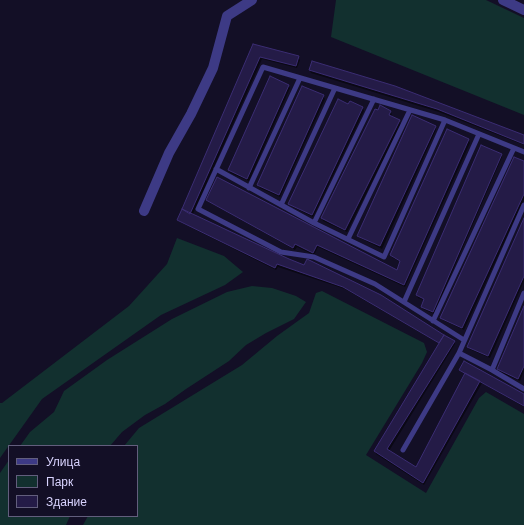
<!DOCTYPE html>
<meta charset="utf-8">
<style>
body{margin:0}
#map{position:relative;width:524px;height:525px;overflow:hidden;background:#130f26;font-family:Barlow,sans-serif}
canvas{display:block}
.legend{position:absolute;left:8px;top:445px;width:130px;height:72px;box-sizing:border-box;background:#130f26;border:1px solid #625e7d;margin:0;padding:5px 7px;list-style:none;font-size:12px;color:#d9d4ff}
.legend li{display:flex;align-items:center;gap:8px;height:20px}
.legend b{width:20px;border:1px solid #625e7d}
</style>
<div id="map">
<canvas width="524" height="525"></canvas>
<ul class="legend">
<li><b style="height:5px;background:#3d3a85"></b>Улица</li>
<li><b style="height:11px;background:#12302f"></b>Парк</li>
<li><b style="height:11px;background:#241b47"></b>Здание</li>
</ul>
</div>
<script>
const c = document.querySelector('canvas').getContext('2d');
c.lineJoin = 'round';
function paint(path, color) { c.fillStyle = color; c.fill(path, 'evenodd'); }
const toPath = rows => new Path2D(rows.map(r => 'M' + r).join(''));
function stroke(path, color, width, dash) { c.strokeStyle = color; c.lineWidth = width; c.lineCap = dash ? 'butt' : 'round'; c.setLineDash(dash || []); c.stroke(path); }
paint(toPath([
 [336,0,486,0,524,18,524,115,331,37],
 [177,238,224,256,243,272,225,285,161,315,42,399,0,458,0,403,2,403,129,306,167,264],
 [252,286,272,288,296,296,306,302,294,319,266,333,246,345,229,361,186,389,165,404,145,415,122,432,110,446,20,446,30,432,54,412,64,391,107,360,172,319,227,292],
 [322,291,424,343,427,352,422,363,366,455,426,493,479,398,486,392,524,414,524,525,83,525,88,516,137,516,137,446,124,446,139,428,242,365,277,336,309,313,316,293],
 [9,460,9,516,70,516,66,525,0,525,0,473]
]), '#12302f');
paint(toPath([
 [253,45,298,57,300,60,297,68,262,59,192,216,305,266,381,296,454,342,455,344,389,451,416,468,465,374,461,370,524,395,524,407,482,383,424,485,376,454,375,451,440,344,345,289,278,267,276,270,180,222,178,220],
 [313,62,524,136,524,145,439,112,311,73,310,70],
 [288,85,290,88,249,181,230,173,229,170],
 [323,96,325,99,280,197,260,188,258,185],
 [350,102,363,108,364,111,313,217,291,206,289,204],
 [390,112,392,114,391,117,399,121,401,124,347,232,323,221,322,218],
 [435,127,436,130,382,249,360,238,358,236],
 [469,140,470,143,405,287,318,247,314,255,297,247,295,250,209,202,207,200,397,272,401,262,393,258,391,255],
 [501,154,502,157,434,314,423,309,422,307,424,300,418,298,417,295],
 [524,162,524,199,464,330,443,320,441,318],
 [524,221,524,281,490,358,469,349,468,346],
 [524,308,524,371,520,381,499,372,498,369]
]), '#0007');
const building = toPath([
 [253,44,299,56,296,66,260,57,190,214,182,209,253,44],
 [312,61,395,86,524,135,524,144,437,109,309,70,312,61],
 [270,76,289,85,247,179,228,170,270,76],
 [302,86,324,95,279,195,257,185,302,86],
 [338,99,348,104,350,101,363,107,312,215,288,204,338,99],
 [380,105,391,111,389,115,400,120,345,230,321,218,375,109,378,110,380,105],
 [412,115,436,126,380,246,357,236,412,115],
 [447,129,469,139,404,285,317,245,313,253,295,244,293,248,206,200,217,177,397,270,400,261,390,255,447,129],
 [481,145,502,154,433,312,421,307,424,299,416,295,481,145],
 [514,157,524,161,524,194,462,328,440,318,514,157],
 [182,209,289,259,304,265,307,259,381,295,444,335,439,343,343,287,277,264,275,268,177,220,182,209],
 [524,218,524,276,488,356,467,347,524,218],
 [524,306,524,366,518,379,497,369,524,306],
 [444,335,455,341,387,449,416,467,465,373,480,381,423,483,374,451,444,335],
 [464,361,524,394,524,406,459,370,464,361]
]);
paint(building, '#241b47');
stroke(building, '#3b2d73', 1);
stroke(toPath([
 [216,169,314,223,384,257,445,120],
 [249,188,300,78],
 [281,205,335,88],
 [314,223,374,99],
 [348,239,410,110],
 [404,302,479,134],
 [433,321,514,148],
 [464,340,375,284,314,257,281,252,198,209,263,67,445,120,524,152],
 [459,353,492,370,524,389],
 [492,370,524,293],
 [403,450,459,353,524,205]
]), '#3d3a85', 5);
stroke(toPath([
 [503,0,524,10],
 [144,211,169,153,191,114,213,68,227,16,252,0]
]), '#3d3a85', 10);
</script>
